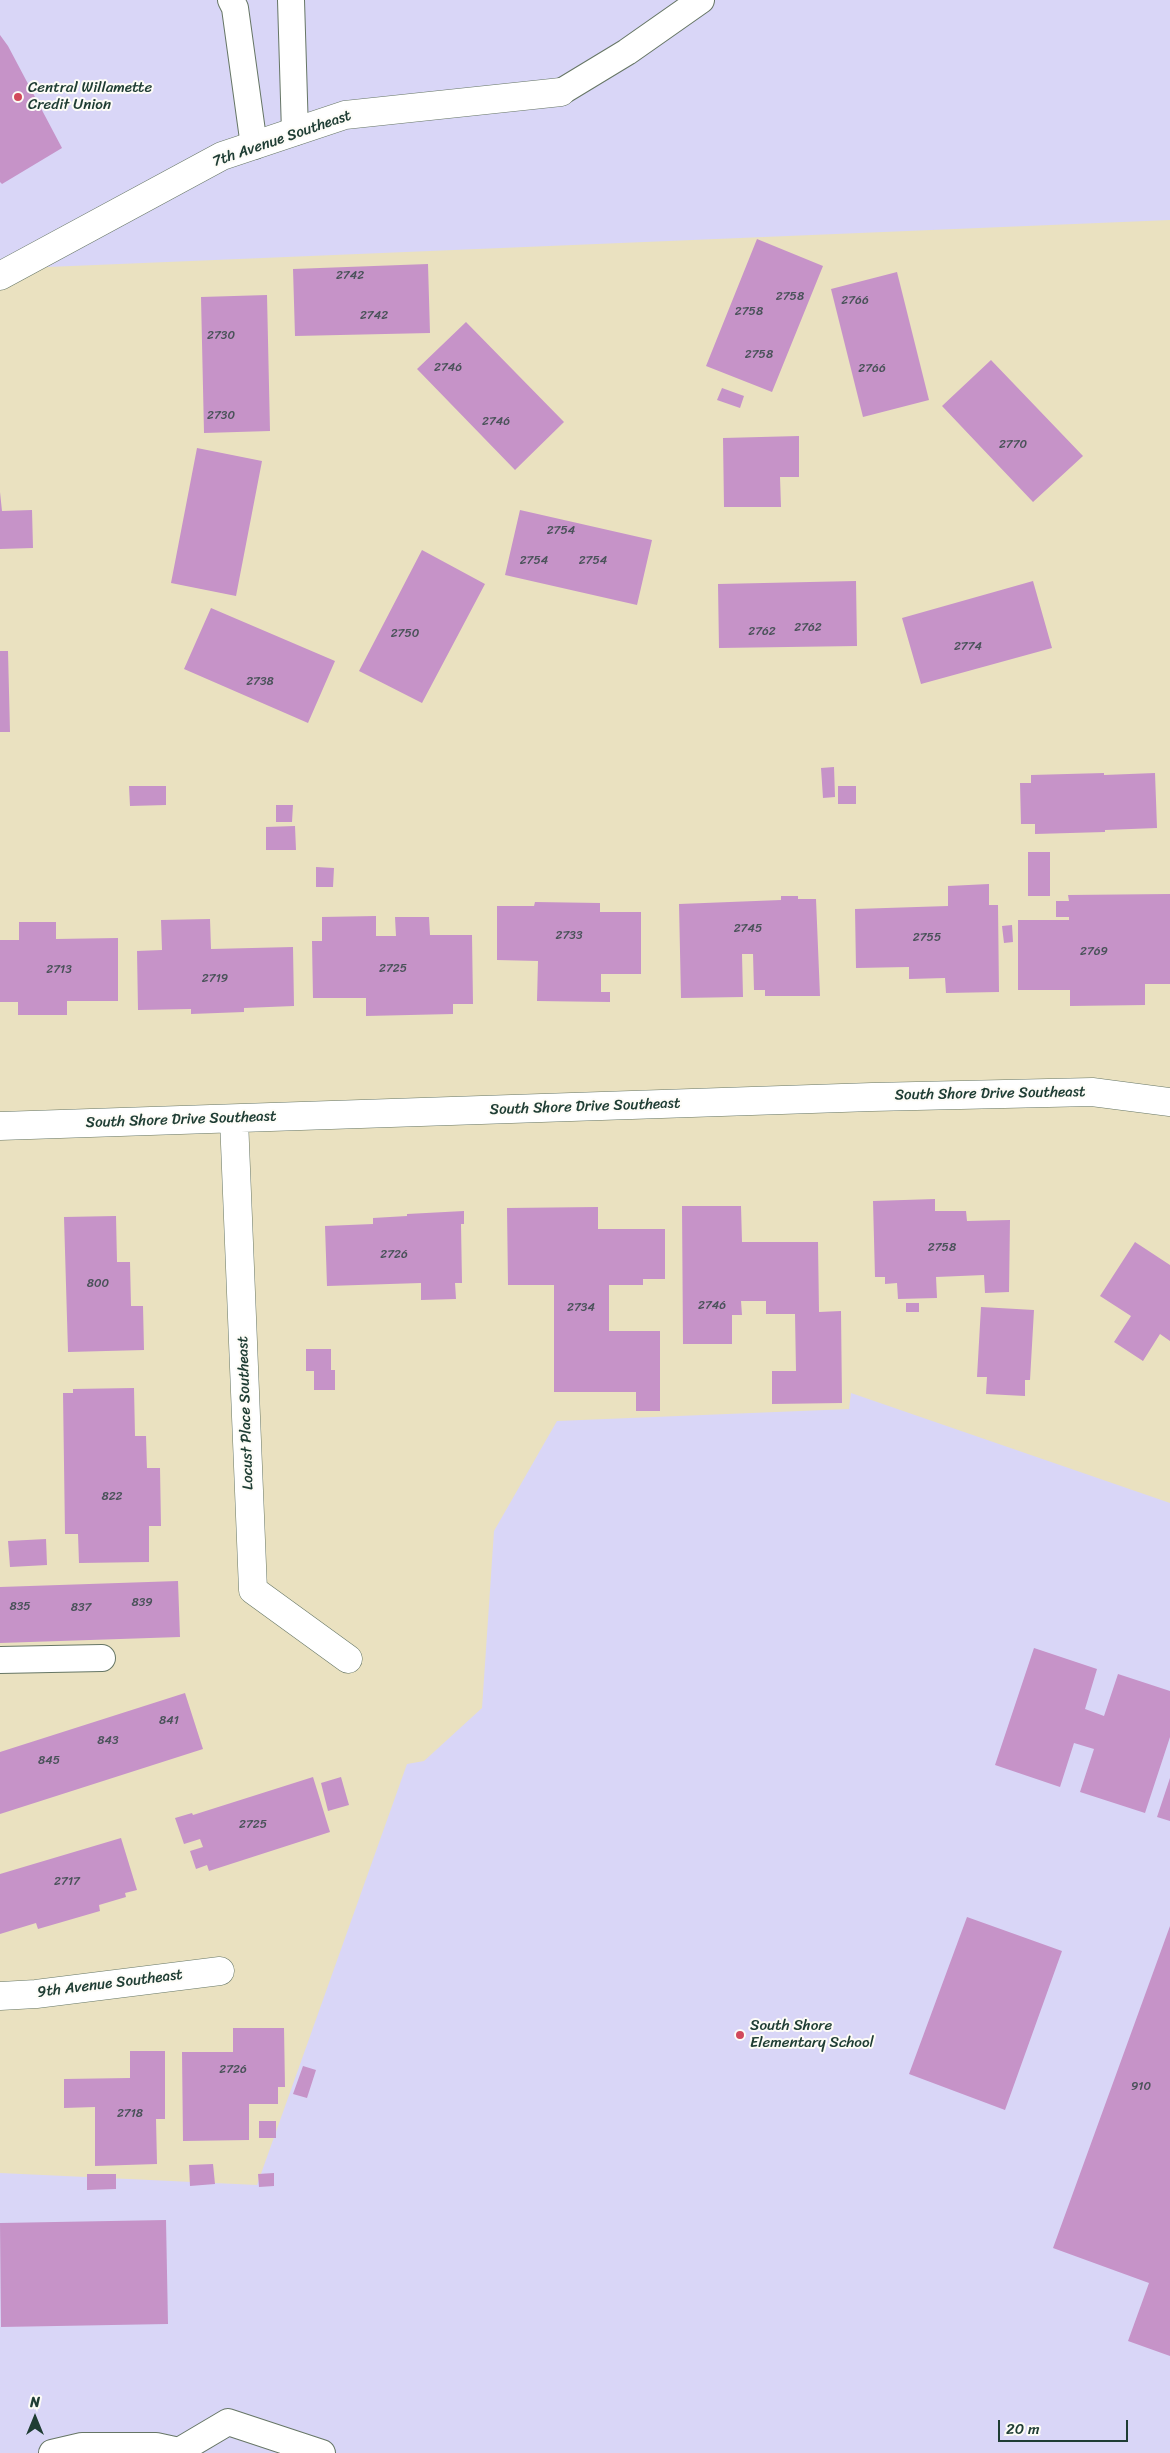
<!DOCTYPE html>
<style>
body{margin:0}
#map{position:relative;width:1170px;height:2453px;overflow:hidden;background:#eae1c0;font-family:Sriracha,sans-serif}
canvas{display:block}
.north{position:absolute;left:10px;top:2393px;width:50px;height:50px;-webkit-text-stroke:4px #fdfcf7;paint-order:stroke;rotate:0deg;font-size:14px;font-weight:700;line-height:20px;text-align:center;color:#1f3d34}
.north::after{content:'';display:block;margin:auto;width:18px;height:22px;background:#1f3d34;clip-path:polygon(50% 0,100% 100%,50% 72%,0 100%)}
.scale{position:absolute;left:998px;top:2420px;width:130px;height:22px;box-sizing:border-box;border:2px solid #1f3d34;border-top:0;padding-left:6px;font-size:15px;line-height:18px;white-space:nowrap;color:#1f3d34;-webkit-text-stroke:4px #fdfcf7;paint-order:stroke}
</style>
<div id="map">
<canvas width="1170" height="2453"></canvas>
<div class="north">N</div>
<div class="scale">20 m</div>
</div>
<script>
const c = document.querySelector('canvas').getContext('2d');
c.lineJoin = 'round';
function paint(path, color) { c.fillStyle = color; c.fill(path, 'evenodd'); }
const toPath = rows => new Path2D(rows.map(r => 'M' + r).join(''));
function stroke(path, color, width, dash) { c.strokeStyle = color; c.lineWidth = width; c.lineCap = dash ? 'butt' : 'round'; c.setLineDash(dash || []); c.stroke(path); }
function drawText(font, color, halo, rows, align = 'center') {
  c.font = font + ' Sriracha,sans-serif'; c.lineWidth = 4; c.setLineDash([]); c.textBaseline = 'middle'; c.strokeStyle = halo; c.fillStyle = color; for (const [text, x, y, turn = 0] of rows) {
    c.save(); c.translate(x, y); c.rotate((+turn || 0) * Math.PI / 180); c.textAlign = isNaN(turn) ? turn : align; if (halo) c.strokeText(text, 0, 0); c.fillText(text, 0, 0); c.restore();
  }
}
paint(toPath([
 [0,0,1170,0,1170,220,0,269],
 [851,1393,1170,1503,1170,2453,0,2453,0,2173,257,2185,407,1764,424,1761,482,1708,494,1531,557,1421,849,1409]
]), '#d9d6f7');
paint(toPath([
 [0,35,8,46,62,148,2,184,0,182],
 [757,239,823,266,772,392,706,366],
 [428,264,430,333,295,336,293,269],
 [897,272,929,400,863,417,831,289],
 [267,295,270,431,204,433,201,297],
 [466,322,564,422,515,470,417,369],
 [991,360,1083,456,1033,502,942,406],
 [722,388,744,396,740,408,717,400],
 [799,436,799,477,780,477,781,507,724,507,723,438],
 [197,448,262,461,236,596,171,583],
 [0,492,2,511,32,510,33,548,0,549],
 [520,510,652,540,637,605,505,575],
 [422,550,485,584,422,703,359,671],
 [856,581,857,646,719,648,718,584],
 [1033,581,1052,648,921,684,902,618],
 [211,608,335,661,308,723,184,669],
 [0,651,8,651,10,732,0,732],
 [834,767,835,797,823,798,821,768],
 [1104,773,1104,775,1155,773,1157,828,1105,830,1105,832,1035,834,1035,824,1021,824,1020,783,1031,783,1031,775],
 [129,786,166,786,166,805,130,806],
 [838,786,856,786,856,804,838,804],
 [276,805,293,805,292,822,276,822],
 [295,826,296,850,266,850,266,827],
 [1028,852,1050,852,1050,896,1028,896],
 [316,867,334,868,333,887,316,887],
 [989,884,989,905,998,905,999,992,946,993,945,978,909,979,909,967,856,968,855,909,948,906,948,886],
 [1170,894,1170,984,1145,984,1145,1005,1070,1006,1070,990,1018,990,1018,920,1069,920,1069,917,1056,917,1056,901,1069,901,1068,895],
 [781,896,798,896,798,899,816,899,820,996,765,996,765,990,754,990,753,954,742,954,743,997,681,998,679,904,781,900],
 [535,902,600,903,600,912,641,912,641,974,601,974,601,992,610,992,610,1002,537,1001,538,961,497,960,497,906,534,906],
 [376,916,376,936,396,936,395,917,429,917,430,935,472,935,473,1004,453,1004,453,1014,366,1016,366,998,313,998,312,941,322,941,322,917],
 [210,919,211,949,293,947,294,1006,244,1008,244,1012,191,1014,191,1009,138,1010,137,951,162,950,161,920],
 [19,922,56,922,56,939,118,938,118,1001,67,1001,67,1015,18,1015,18,1002,0,1002,0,940,19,940],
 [1012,925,1013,942,1004,943,1002,926],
 [935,1199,935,1211,966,1211,967,1221,1010,1220,1009,1292,985,1293,984,1275,936,1277,937,1298,898,1299,897,1283,885,1284,885,1277,875,1277,873,1201],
 [682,1206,741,1206,742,1242,818,1242,819,1312,841,1311,842,1403,772,1404,772,1371,796,1371,795,1314,766,1314,766,1301,741,1301,742,1315,732,1315,732,1344,683,1344],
 [598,1207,598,1229,665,1229,665,1279,643,1279,643,1285,609,1285,609,1331,660,1331,660,1411,636,1411,636,1392,554,1392,554,1285,508,1285,507,1208],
 [464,1211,464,1224,461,1224,462,1283,455,1283,456,1299,421,1300,421,1283,327,1286,325,1226,373,1224,373,1218,407,1216,407,1214],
 [116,1216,117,1262,130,1262,131,1306,143,1306,144,1350,68,1352,64,1217],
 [1135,1242,1170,1265,1170,1341,1160,1334,1143,1361,1114,1342,1131,1316,1100,1296],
 [906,1303,919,1303,919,1312,906,1312],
 [981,1307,1034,1310,1030,1380,1025,1380,1025,1396,986,1394,987,1377,977,1377],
 [306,1349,331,1349,331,1370,335,1370,335,1390,314,1390,314,1371,306,1371],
 [134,1388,135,1436,146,1436,147,1468,160,1468,161,1526,149,1526,149,1562,79,1563,78,1534,65,1534,63,1393,73,1393,73,1389],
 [46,1539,47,1565,10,1567,8,1541],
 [178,1581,180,1637,0,1643,0,1587],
 [1034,1648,1097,1669,1085,1709,1104,1716,1118,1674,1170,1691,1170,1737,1145,1813,1080,1792,1094,1749,1074,1743,1060,1787,995,1765],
 [185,1693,203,1749,0,1814,0,1752],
 [313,1777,330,1832,209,1871,207,1865,196,1869,190,1851,203,1847,200,1839,184,1844,175,1818,192,1813,193,1815],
 [341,1777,349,1805,328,1811,321,1783],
 [1170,1778,1170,1821,1157,1817],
 [121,1838,137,1890,125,1893,126,1897,99,1905,100,1911,38,1929,36,1923,0,1934,0,1874],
 [967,1917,1062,1951,1005,2110,909,2074],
 [1170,1926,1170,2356,1128,2341,1149,2283,1053,2248],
 [233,2028,284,2028,285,2087,278,2087,278,2104,249,2104,249,2140,183,2141,182,2052,233,2052],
 [130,2051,165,2051,165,2119,156,2119,157,2164,95,2166,95,2107,64,2108,64,2079,130,2078],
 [303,2066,316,2070,307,2098,293,2094],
 [259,2121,276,2121,276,2138,259,2138],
 [213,2164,215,2184,190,2186,189,2165],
 [274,2173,274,2186,259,2187,258,2174],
 [87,2174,116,2174,116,2189,87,2190],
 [166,2220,168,2324,1,2327,0,2223]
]), '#c693c8');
const service = toPath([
 [231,0,235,8,254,146],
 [291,0,295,132],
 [561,92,627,52,701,0],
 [0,1660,102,1658],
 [179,2451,228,2422,322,2453],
 [52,2453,82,2446,156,2446,179,2451,181,2453]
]);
const minor = toPath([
 [0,276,222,156,345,115,561,92],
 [234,1119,253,1590,348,1659],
 [0,1126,872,1097,1092,1092,1170,1102],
 [0,1996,36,1994,220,1971]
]);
stroke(service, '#667665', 28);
stroke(minor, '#667665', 29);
stroke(service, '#fff', 26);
stroke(minor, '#fff', 28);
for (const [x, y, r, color] of [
 [18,97,5,"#d1495b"],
 [740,2035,5,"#d1495b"]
]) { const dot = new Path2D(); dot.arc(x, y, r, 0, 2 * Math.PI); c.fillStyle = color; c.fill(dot); stroke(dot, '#fdfcf7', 2); }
drawText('12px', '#495259', null, [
 ["2742",350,276],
 ["2758",790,297],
 ["2766",855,301],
 ["2758",749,312],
 ["2742",374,316],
 ["2730",221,336],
 ["2758",759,355],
 ["2746",448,368],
 ["2766",872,369],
 ["2730",221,416],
 ["2746",496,422],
 ["2770",1013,445],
 ["2754",561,531],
 ["2754",534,561],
 ["2754",593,561],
 ["2762",808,628],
 ["2762",762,632],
 ["2750",405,634],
 ["2774",968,647],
 ["2738",260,682],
 ["2745",748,929],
 ["2733",569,936],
 ["2755",927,938],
 ["2769",1094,952],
 ["2725",393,969],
 ["2713",59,970],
 ["2719",215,979],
 ["2758",942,1248],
 ["2726",394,1255],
 ["800",98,1284],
 ["2746",712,1306],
 ["2734",581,1308],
 ["822",112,1497],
 ["839",142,1603],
 ["835",20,1607],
 ["837",81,1608],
 ["841",169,1721],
 ["843",108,1741],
 ["845",49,1761],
 ["2725",253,1825],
 ["2717",67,1882],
 ["2726",233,2070],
 ["910",1141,2087],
 ["2718",130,2114]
]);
drawText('15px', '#1f3d34', '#fdfcf7', [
 ["Central Willamette",28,88],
 ["Credit Union",28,105],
 ["South Shore",750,2026],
 ["Elementary School",750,2043]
], 'left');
drawText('15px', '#1f3d34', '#fdfcf7', [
 ["7th Avenue Southeast",282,139,-19],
 ["South Shore Drive Southeast",990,1094,-1],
 ["South Shore Drive Southeast",585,1107,-2],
 ["South Shore Drive Southeast",181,1120,-2],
 ["Locust Place Southeast",246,1413,-92],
 ["9th Avenue Southeast",110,1984,-7]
]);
</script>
